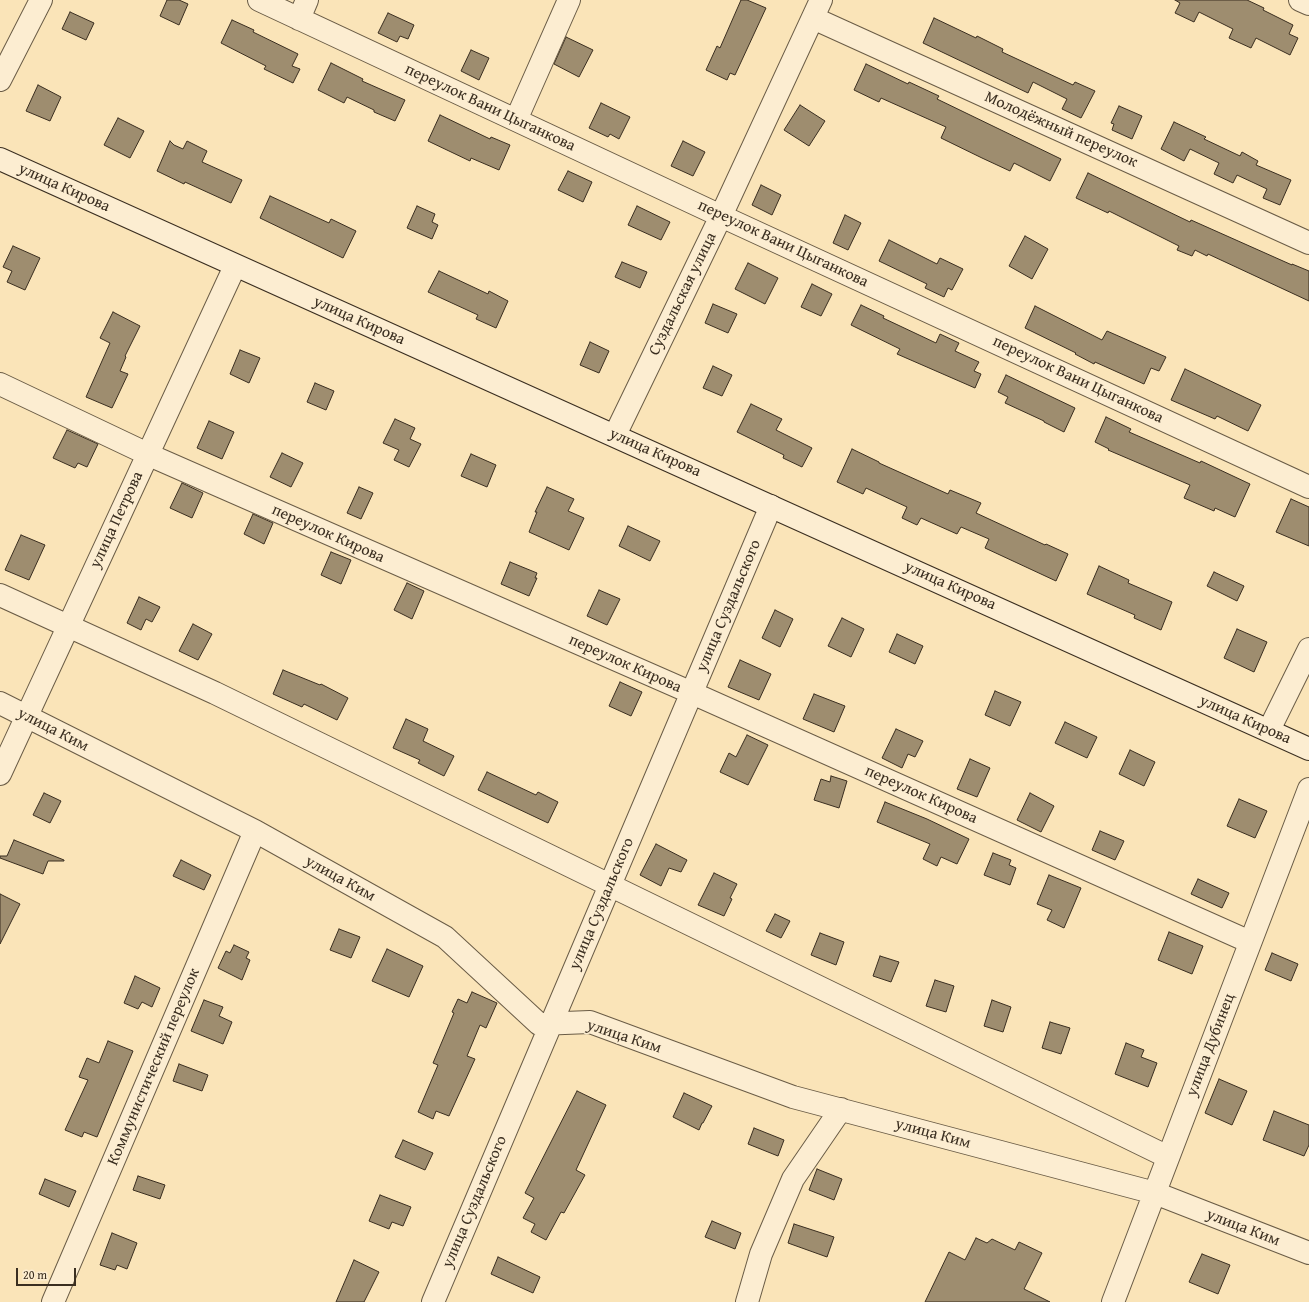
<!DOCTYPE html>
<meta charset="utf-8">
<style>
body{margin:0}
#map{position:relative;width:1309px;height:1302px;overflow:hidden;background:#fae4b8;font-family:"Gentium Book Plus",serif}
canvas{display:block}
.scale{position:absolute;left:16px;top:1268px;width:60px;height:18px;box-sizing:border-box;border:2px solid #3a2e20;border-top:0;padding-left:5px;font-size:12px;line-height:14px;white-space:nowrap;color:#3a2e20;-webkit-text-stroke:3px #fcedd1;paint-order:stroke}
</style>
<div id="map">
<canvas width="1309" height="1302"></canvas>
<div class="scale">20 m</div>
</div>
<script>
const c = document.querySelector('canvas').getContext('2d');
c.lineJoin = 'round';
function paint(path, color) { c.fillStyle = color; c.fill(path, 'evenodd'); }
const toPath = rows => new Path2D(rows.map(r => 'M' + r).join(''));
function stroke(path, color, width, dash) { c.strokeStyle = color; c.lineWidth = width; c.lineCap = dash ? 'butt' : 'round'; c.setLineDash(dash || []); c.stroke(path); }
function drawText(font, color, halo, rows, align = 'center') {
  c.font = font + ' "Gentium Book Plus",serif'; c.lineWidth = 3; c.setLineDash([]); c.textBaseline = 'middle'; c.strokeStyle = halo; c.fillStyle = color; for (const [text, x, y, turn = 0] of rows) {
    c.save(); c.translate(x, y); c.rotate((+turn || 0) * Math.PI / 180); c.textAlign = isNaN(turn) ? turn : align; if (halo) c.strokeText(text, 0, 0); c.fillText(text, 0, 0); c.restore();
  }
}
const building = toPath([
 [167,0,179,0,188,4,179,25,160,16,167,0],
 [741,0,747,0,766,8,735,75,730,73,727,80,706,70,717,46,720,48,741,0],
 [1175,0,1247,0,1264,8,1263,10,1293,25,1289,34,1298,38,1290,55,1256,38,1251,48,1229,38,1233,29,1199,12,1194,22,1175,13,1180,3,1175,0],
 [70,12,94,23,86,40,62,29,70,12],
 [388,13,414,25,408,39,400,36,397,42,378,33,388,13],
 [934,18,976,38,977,36,1003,49,1002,52,1073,85,1075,82,1095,91,1081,118,1062,109,1067,99,1033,82,1028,93,923,43,934,18],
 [232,20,254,30,253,32,298,54,292,66,300,69,293,83,264,69,266,66,221,43,232,20],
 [566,37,593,50,579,77,554,64,566,37],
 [471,50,489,58,479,80,461,71,471,50],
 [331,63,363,79,362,81,405,100,395,121,374,112,374,110,347,97,344,103,318,90,331,63],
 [866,64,908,84,909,82,939,96,937,99,1061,159,1050,181,1014,163,1010,171,982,158,941,138,946,127,881,98,879,102,854,90,866,64],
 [38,85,61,97,50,121,26,111,38,85],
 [601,103,630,117,619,139,610,134,608,137,589,128,601,103],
 [800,105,825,121,809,146,784,130,800,105],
 [1119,106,1142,116,1132,139,1112,130,1114,124,1111,123,1119,106],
 [440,115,490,139,491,137,510,145,499,170,471,158,470,161,428,141,440,115],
 [118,118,144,131,130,158,104,145,118,118],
 [1174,122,1206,137,1204,139,1240,156,1242,152,1258,161,1256,165,1291,180,1280,205,1263,198,1267,189,1237,175,1233,183,1214,174,1219,163,1190,149,1184,161,1161,149,1174,122],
 [170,141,174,145,183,149,187,141,207,151,202,162,242,180,231,203,185,182,184,184,157,171,170,141],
 [683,141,705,152,693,176,671,166,683,141],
 [568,171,592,182,583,202,558,190,568,171],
 [1088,173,1190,222,1191,220,1292,265,1292,264,1309,271,1309,301,1208,254,1207,256,1195,250,1192,256,1177,250,1179,246,1109,211,1108,213,1076,198,1088,173],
 [761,185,781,195,772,215,752,205,761,185],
 [270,196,329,223,331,219,356,231,343,258,260,218,270,196],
 [417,206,435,214,432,222,438,225,432,239,407,228,417,206],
 [637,206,670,222,661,240,628,225,637,206],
 [845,215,861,223,848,250,833,243,845,215],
 [1025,236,1048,249,1032,279,1009,266,1025,236],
 [889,240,937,264,940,258,963,269,952,290,948,288,944,297,925,288,927,284,879,261,889,240],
 [13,246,40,258,25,290,7,282,12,271,3,267,13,246],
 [622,262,647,272,640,288,615,277,622,262],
 [748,263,778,278,765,304,735,289,748,263],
 [439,271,488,294,489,291,508,301,496,328,476,319,478,315,428,292,439,271],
 [812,284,832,294,821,316,801,307,812,284],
 [713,304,737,314,728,333,705,323,713,304],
 [861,305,884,316,883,318,936,343,940,334,959,343,955,351,979,362,974,371,981,374,975,388,897,354,900,349,851,325,861,305],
 [1035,306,1102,340,1107,331,1166,357,1159,371,1151,368,1144,384,1095,362,1094,364,1075,354,1076,353,1025,328,1035,306],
 [113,312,140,326,125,356,126,357,120,371,128,374,112,408,86,397,110,343,100,338,113,312],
 [590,342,609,351,599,373,580,365,590,342],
 [240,350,260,358,249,383,230,374,240,350],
 [713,366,732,375,722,396,703,388,713,366],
 [1185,369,1261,405,1248,431,1217,416,1215,419,1171,400,1185,369],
 [1006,375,1075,408,1064,432,1044,422,1044,421,1005,403,1008,397,998,392,1006,375],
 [315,383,334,391,326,410,307,402,315,383],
 [751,404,782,419,776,430,812,448,802,467,783,458,784,455,737,432,751,404],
 [1106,417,1131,429,1129,432,1200,463,1201,461,1250,484,1235,517,1215,508,1214,511,1184,498,1190,485,1108,450,1109,449,1095,442,1106,417],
 [395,419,415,428,410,439,421,444,409,467,394,460,399,450,383,443,395,419],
 [209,421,234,432,222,459,197,448,209,421],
 [67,430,98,444,87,467,78,463,75,468,53,458,67,430],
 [852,449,879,462,879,463,948,494,950,490,981,503,976,513,1045,545,1046,544,1068,554,1056,581,985,548,989,539,961,527,957,534,921,518,917,525,902,518,907,507,866,488,863,494,837,482,852,449],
 [282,453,303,463,291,487,270,477,282,453],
 [471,454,496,465,487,487,461,476,471,454],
 [182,483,203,493,192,518,170,508,182,483],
 [359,487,373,493,361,519,347,513,359,487],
 [547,487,574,499,568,511,584,518,569,550,529,532,537,512,535,512,547,487],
 [1291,499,1309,507,1309,546,1276,532,1291,499],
 [253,514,273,523,264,544,244,534,253,514],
 [628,526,660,541,650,561,619,546,628,526],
 [21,535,45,545,29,580,5,570,21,535],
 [331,552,351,560,341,584,321,575,331,552],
 [510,562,537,573,535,578,537,578,529,596,501,584,510,562],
 [1099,566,1129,580,1128,583,1172,602,1161,630,1134,618,1135,615,1087,594,1099,566],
 [1214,572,1244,586,1237,601,1207,586,1214,572],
 [407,583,424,591,412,619,394,610,407,583],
 [599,590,620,599,607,625,587,616,599,590],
 [139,597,160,607,152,622,146,619,141,630,127,623,139,597],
 [775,610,793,619,780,647,762,638,775,610],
 [842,618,864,629,851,657,828,646,842,618],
 [193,624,212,634,198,660,179,651,193,624],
 [1237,629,1267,642,1254,672,1224,658,1237,629],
 [897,634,923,646,915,664,889,652,897,634],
 [740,660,771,674,759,700,728,687,740,660],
 [283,670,320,685,321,684,348,698,337,720,304,704,302,707,273,694,283,670],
 [620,682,642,692,631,716,609,706,620,682],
 [995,691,1021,702,1010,726,985,715,995,691],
 [814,694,845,706,834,732,803,719,814,694],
 [406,719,428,729,423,741,454,756,444,776,418,763,420,760,393,748,406,719],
 [1065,722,1097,737,1087,758,1055,743,1065,722],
 [896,729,923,741,915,757,908,754,902,768,882,758,896,729],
 [747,735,768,745,748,785,720,772,729,753,736,757,747,735],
 [1130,750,1155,762,1144,786,1119,774,1130,750],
 [970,759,990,768,977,797,957,789,970,759],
 [487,772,536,795,538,792,558,802,548,823,478,790,487,772],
 [831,776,847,781,839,808,814,800,821,779,830,782,831,776],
 [44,793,61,801,50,823,33,815,44,793],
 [1030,793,1054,806,1041,832,1017,820,1030,793],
 [1239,799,1267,811,1255,838,1227,826,1239,799],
 [885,802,927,819,969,839,957,864,941,857,937,866,923,859,930,844,877,822,885,802],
 [1100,831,1124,841,1115,860,1092,850,1100,831],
 [14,840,64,860,64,861,48,861,43,874,0,858,0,856,7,856,14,840],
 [656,844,687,860,681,872,669,868,661,886,640,875,656,844],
 [993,853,1011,860,1009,865,1016,868,1010,885,984,875,993,853],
 [181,860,211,875,204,890,173,876,181,860],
 [714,873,737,884,730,898,732,899,724,916,698,905,714,873],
 [1049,875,1081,888,1064,928,1047,920,1052,910,1037,904,1049,875],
 [1198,879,1229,893,1222,908,1191,894,1198,879],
 [0,894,20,904,0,944,0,894],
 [775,914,790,921,781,938,766,931,775,914],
 [339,929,360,937,351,958,330,950,339,929],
 [1169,932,1203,946,1192,974,1158,960,1169,932],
 [820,933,844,942,836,965,811,955,820,933],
 [234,945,249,952,246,958,250,960,242,980,218,968,226,951,230,953,234,945],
 [387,949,423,966,409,997,372,981,387,949],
 [1272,953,1298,964,1291,981,1265,970,1272,953],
 [880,956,899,962,891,982,873,976,880,956],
 [135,976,160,988,152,1007,142,1002,138,1009,124,1003,135,976],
 [935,980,954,986,946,1012,926,1006,935,980],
 [472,992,497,1003,486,1028,480,1025,467,1056,475,1059,449,1116,436,1111,433,1119,418,1112,438,1065,433,1063,454,1013,452,1012,458,999,467,1003,472,992],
 [204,1000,223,1007,219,1016,232,1022,223,1044,191,1031,204,1000],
 [992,1000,1011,1007,1003,1032,984,1026,992,1000],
 [1050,1022,1070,1028,1061,1054,1042,1048,1050,1022],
 [108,1041,133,1051,97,1137,84,1132,82,1137,65,1130,88,1080,79,1077,87,1058,99,1063,108,1041],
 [1126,1043,1144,1050,1141,1057,1157,1063,1148,1087,1115,1074,1126,1043],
 [179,1064,208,1075,202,1091,173,1081,179,1064],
 [1219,1079,1247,1091,1232,1125,1205,1113,1219,1079],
 [577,1091,606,1105,576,1170,585,1175,564,1213,561,1212,546,1240,531,1232,535,1224,523,1218,534,1198,525,1193,577,1091],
 [684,1093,712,1106,703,1123,702,1123,699,1130,673,1117,684,1093],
 [1274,1111,1309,1125,1309,1145,1304,1156,1263,1140,1274,1111],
 [754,1128,784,1140,778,1156,748,1144,754,1128],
 [403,1140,433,1153,425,1170,395,1157,403,1140],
 [817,1169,842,1179,834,1200,809,1190,817,1169],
 [138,1176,165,1185,160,1199,133,1190,138,1176],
 [45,1179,76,1191,69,1207,39,1194,45,1179],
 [380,1195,411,1207,403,1226,392,1222,389,1229,369,1221,380,1195],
 [712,1221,741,1233,735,1249,705,1237,712,1221],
 [794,1224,834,1237,827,1257,788,1243,794,1224],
 [112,1233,137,1243,127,1269,117,1265,115,1270,100,1265,112,1233],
 [976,1238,987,1243,992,1239,1015,1250,1019,1242,1042,1253,1024,1289,1050,1302,925,1302,949,1252,965,1260,976,1238],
 [1202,1254,1230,1265,1218,1294,1189,1282,1202,1254],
 [498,1257,540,1277,533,1293,491,1274,498,1257],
 [354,1260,379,1272,364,1302,336,1302,354,1260]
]);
paint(building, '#9e8d6f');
stroke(building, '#3a2e20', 1);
const street = toPath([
 [259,0,721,216,1309,487],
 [1300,0,1309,4],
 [813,18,1309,243],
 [299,19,307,0],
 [0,80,41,0],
 [516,120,569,0],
 [0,384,156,458,692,693,1250,942],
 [615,435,721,216,821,0],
 [0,595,215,693,1168,1157],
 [0,703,255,831,445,937,539,1024,590,1022,793,1097,1155,1193,1309,1253],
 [1269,730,1309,649],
 [0,774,235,266],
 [53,1302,255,831],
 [433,1302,771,506],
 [747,1302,761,1254,793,1179,841,1109],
 [1113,1302,1309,789]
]);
const secondary = toPath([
 [0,159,1309,749]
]);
stroke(street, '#6a5c46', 24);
stroke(secondary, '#3a2e20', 24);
stroke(street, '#fcedd1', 22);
stroke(secondary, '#fcedd1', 22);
drawText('16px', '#3a2e20', '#fcedd1', [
 ["переулок Вани Цыганкова",490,108,25],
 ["Молодёжный переулок",1061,130,24],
 ["улица Кирова",64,188,24],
 ["переулок Вани Цыганкова",783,244,25],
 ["Суздальская улица",683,294,-64],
 ["улица Кирова",359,321,24],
 ["переулок Вани Цыганкова",1078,380,25],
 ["улица Кирова",655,453,24],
 ["улица Петрова",117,520,-65],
 ["переулок Кирова",328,534,24],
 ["улица Кирова",950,586,24],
 ["улица Суздальского",729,606,-67],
 ["переулок Кирова",625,664,24],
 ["улица Кирова",1245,720,24],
 ["улица Ким",53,730,27],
 ["переулок Кирова",921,795,24],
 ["улица Ким",340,879,29],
 ["улица Суздальского",602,904,-67],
 ["улица Ким",624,1037,18],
 ["улица Дубинец",1211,1045,-69],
 ["Коммунистический переулок",154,1067,-67],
 ["улица Ким",933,1134,15],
 ["улица Суздальского",475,1202,-67],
 ["улица Ким",1243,1228,21]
]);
</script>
